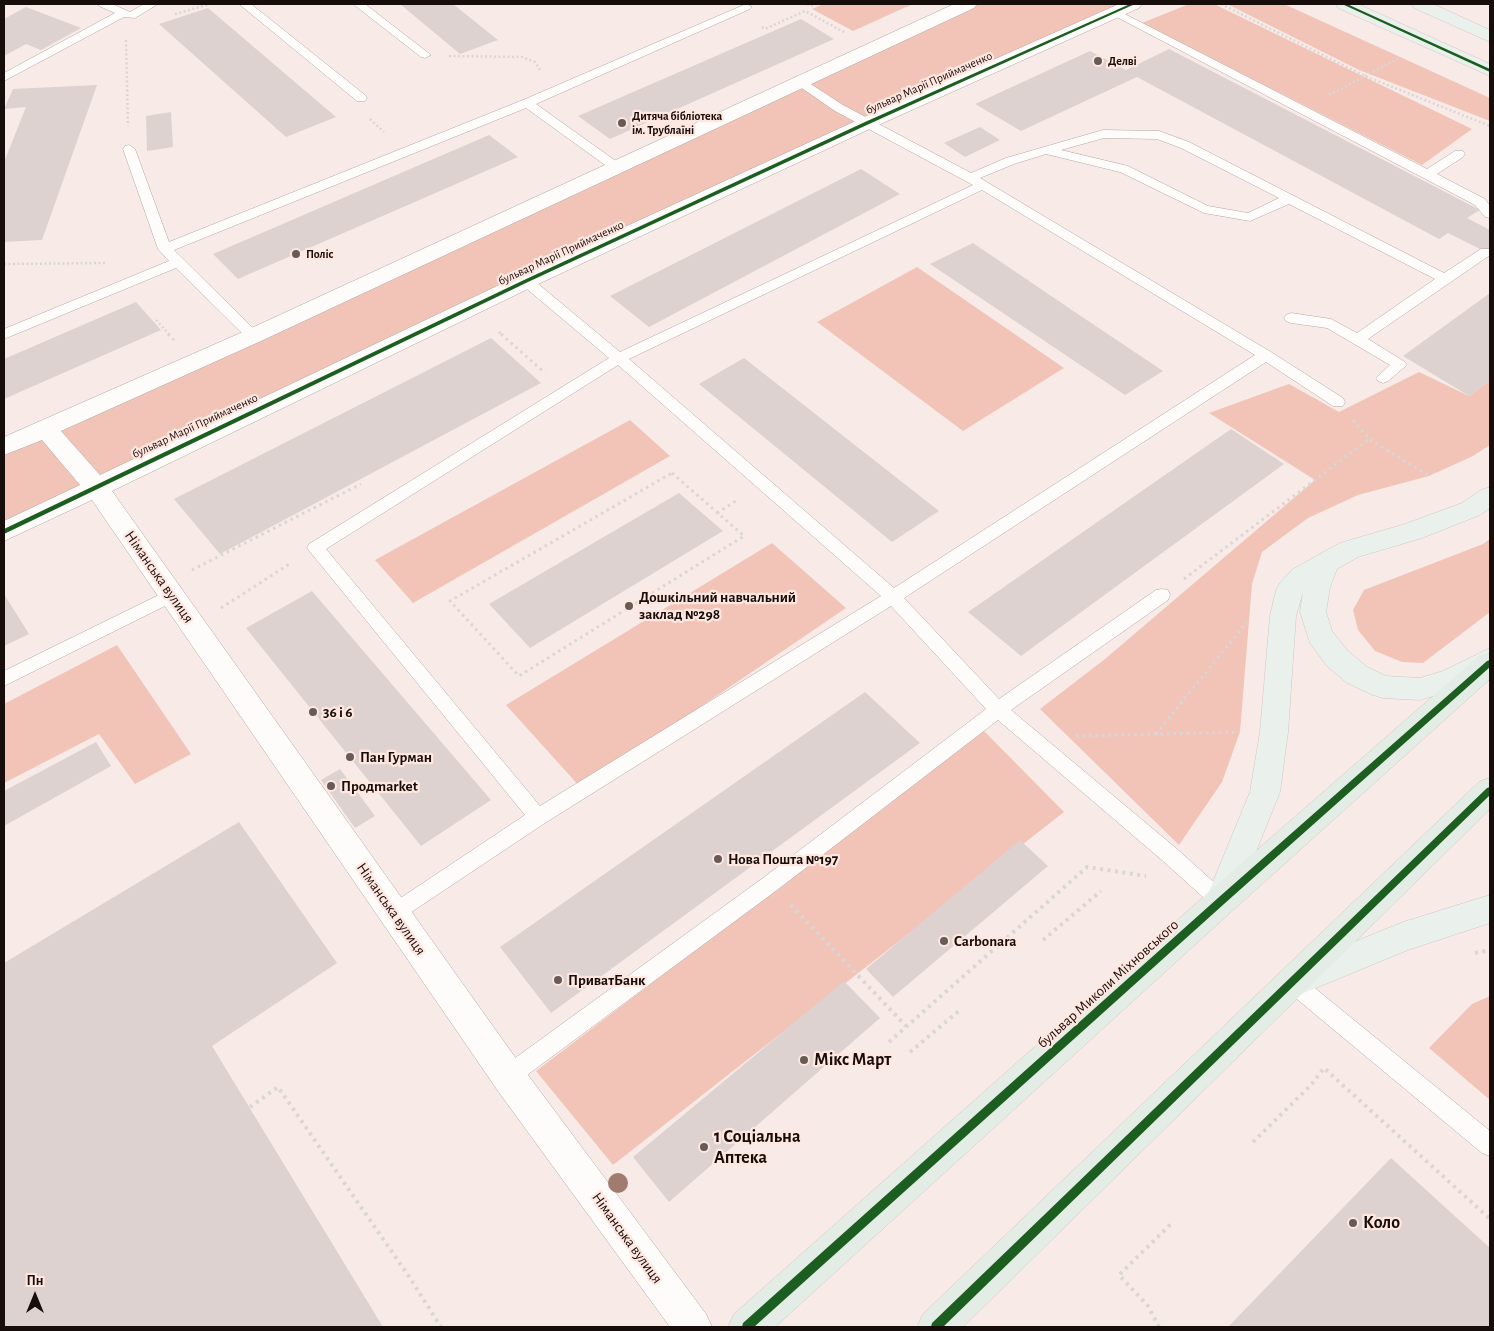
<!DOCTYPE html>
<meta charset="utf-8">
<style>
body{margin:0}
#map{position:relative;width:1494px;height:1331px;overflow:hidden;background:#f8ebe7;font-family:"Alegreya Sans",sans-serif}
canvas{display:block}
.frame{position:absolute;inset:0;border:5px solid #170d0b;pointer-events:none}
.north{position:absolute;left:10px;top:1271px;width:50px;height:50px;-webkit-text-stroke:4px #ffe7e0;paint-order:stroke;rotate:0deg;font-size:14px;font-weight:700;line-height:20px;text-align:center;color:#170d0b}
.north::after{content:'';display:block;margin:auto;width:18px;height:22px;background:#170d0b;clip-path:polygon(50% 0,100% 100%,50% 72%,0 100%)}
</style>
<div id="map">
<canvas width="1494" height="1331"></canvas>
<div class="frame"></div>
<div class="north">Пн</div>
</div>
<script>
const c = document.querySelector('canvas').getContext('2d');
c.lineJoin = 'round';
function paint(path, color) { c.fillStyle = color; c.fill(path, 'evenodd'); }
const toPath = rows => new Path2D(rows.map(r => 'M' + r).join(''));
function stroke(path, color, width, dash) { c.strokeStyle = color; c.lineWidth = width; c.lineCap = dash ? 'butt' : 'round'; c.setLineDash(dash || []); c.stroke(path); }
function drawText(font, color, halo, rows, align = 'center') {
  c.font = font + ' "Alegreya Sans",sans-serif'; c.lineWidth = 4.5; c.setLineDash([]); c.textBaseline = 'middle'; c.strokeStyle = halo; c.fillStyle = color; for (const [text, x, y, turn = 0] of rows) {
    c.save(); c.translate(x, y); c.rotate((+turn || 0) * Math.PI / 180); c.textAlign = isNaN(turn) ? turn : align; if (halo) c.strokeText(text, 0, 0); c.fillText(text, 0, 0); c.restore();
  }
}
paint(toPath([
 [823,4,913,4,853,31,812,9],
 [968,4,1133,4,867,123,95,486,4,532,4,447],
 [1189,4,1214,4,1472,129,1422,165,1142,23],
 [1227,4,1284,4,1490,98,1490,121,1359,70],
 [917,267,1064,368,963,431,817,322],
 [1419,372,1469,396,1490,380,1490,445,1473,456,1429,476,1358,495,1308,518,1262,552,1252,584,1240,732,1222,782,1179,845,1040,709,1105,659,1315,480,1209,413,1289,384,1339,412],
 [630,420,670,456,413,603,375,560],
 [1490,539,1490,612,1423,663,1402,662,1375,651,1358,630,1353,610,1364,590,1483,544],
 [772,543,846,608,581,788,506,705],
 [117,645,191,754,135,784,99,734,4,783,4,704],
 [984,731,1064,812,613,1165,536,1071],
 [1490,996,1490,1100,1429,1048,1472,1004]
]), '#f1c4b7');
paint(toPath([
 [400,4,453,4,498,40,460,54],
 [26,7,81,28,41,50,26,44,4,56,4,19],
 [208,8,336,117,286,137,159,24],
 [801,19,834,39,610,139,578,116],
 [1169,49,1480,210,1467,218,1490,230,1490,254,1448,233,1439,239,1137,77,1021,131,975,104,1090,51,1126,70],
 [97,85,42,240,4,242,4,162,26,107,4,109,13,89],
 [171,112,173,147,147,151,146,116],
 [980,127,1000,140,965,157,944,143],
 [489,135,518,157,238,279,213,254],
 [861,169,900,194,649,327,610,296],
 [973,243,1063,304,1163,371,1125,395,930,264],
 [1490,293,1490,380,1469,396,1403,356],
 [136,302,161,330,4,399,4,359],
 [491,338,541,383,220,554,174,499],
 [744,358,939,511,892,542,699,384],
 [1231,429,1284,464,1021,656,968,612],
 [679,493,723,531,530,648,489,604],
 [312,591,491,800,421,846,246,628],
 [4,594,29,634,4,646],
 [865,692,920,743,551,1013,500,947],
 [96,742,111,766,4,826,4,791],
 [340,769,375,816,355,828,321,780],
 [239,822,337,963,212,1046,383,1327,4,1327,4,963],
 [1020,840,1048,866,893,997,866,969],
 [844,981,880,1018,669,1202,633,1157],
 [1391,1158,1490,1248,1490,1327,1228,1327]
]), '#ddd2cf');
const service = toPath([
 [98,4,112,4,130,12,144,4,158,4,135,18,124,17,4,81,4,73,115,13,99,6,98,4],
 [239,4,251,4,365,95,367,98,365,101,357,101,239,4],
 [353,4,365,4,431,55,425,58,421,57,353,4],
 [746,4,752,7,750,9,536,104,620,164,622,167,620,170,612,170,526,108,174,250,258,333,260,336,258,339,248,339,176,268,4,339,4,329,169,261,158,249,123,149,125,146,129,145,135,149,169,242,523,100,746,4],
 [1115,9,1427,169,1455,151,1463,151,1465,154,1463,157,1437,174,1485,199,1490,206,1490,218,1485,217,1475,205,1111,14,1109,12,1115,9],
 [800,77,843,105,971,173,1006,158,1103,130,1159,131,1189,142,1444,273,1481,249,1490,249,1490,255,1368,339,1405,362,1407,365,1388,381,1383,383,1378,381,1376,378,1390,365,1327,328,1291,323,1286,321,1284,318,1286,315,1291,313,1331,319,1357,333,1435,279,1289,204,1250,221,1204,213,1120,172,1046,154,1014,164,980,178,1271,352,1343,398,1345,402,1343,406,1333,406,1266,362,904,598,999,699,1156,590,1162,589,1168,590,1170,595,1168,600,1011,710,1177,849,1228,895,1231,901,1228,907,1221,910,1214,907,1163,861,998,720,777,890,527,1075,518,1086,510,1090,502,1086,499,1079,502,1072,511,1061,763,878,986,709,891,606,545,823,401,919,394,922,387,919,384,913,387,907,525,815,307,548,309,544,609,358,521,284,519,281,521,278,531,278,620,352,973,185,835,111,796,84,794,81,800,77],
 [1104,138,1157,139,1181,148,1279,198,1248,213,1208,206,1128,166,1061,150,1104,138],
 [982,190,1255,355,894,588,629,359,982,190],
 [618,365,881,596,540,806,326,549,618,365],
 [171,589,177,590,179,595,177,600,4,686,4,671,171,589],
 [1293,973,1300,976,1490,1131,1490,1156,1482,1153,1286,990,1283,983,1286,976,1293,973]
]);
const minor = toPath([
 [954,4,977,4,974,8,261,341,61,431,100,475,518,276,860,119,1119,4,1142,4,1139,8,874,127,534,286,112,491,522,1067,706,1314,712,1327,670,1327,498,1091,92,500,4,541,4,521,80,485,42,440,4,455,4,437,245,331,954,4]
]);
const primary = toPath([
 [1336,4,1358,4,1490,64,1490,76,1338,8,1336,4],
 [1412,4,1433,4,1490,30,1490,42,1414,8,1412,4],
 [1490,487,1490,508,1480,515,1422,538,1358,557,1337,569,1330,587,1326,612,1332,631,1347,650,1367,667,1386,676,1420,678,1443,671,1490,648,1490,672,1462,687,1420,700,1383,698,1373,695,1347,683,1327,666,1310,643,1300,612,1303,592,1296,616,1288,732,1280,792,1232,911,1221,915,1210,911,1205,901,1250,792,1260,732,1270,616,1276,590,1280,583,1293,569,1340,543,1405,524,1462,503,1481,490,1490,487],
 [1490,895,1490,923,1408,950,1294,997,1283,993,1278,982,1283,971,1403,922,1490,895]
]);
const trunk = toPath([
 [1490,652,1490,679,1232,911,775,1327,728,1327,734,1314,1210,891,1480,655,1490,652],
 [1490,778,1490,809,963,1327,917,1327,923,1314,1480,781,1490,778]
]);
stroke(service, '#b1a6a3', 1);
stroke(minor, '#b1a6a3', 1);
stroke(primary, '#cec7c5', 1);
stroke(trunk, '#cec7c5', 1);
stroke(toPath([
 [807,4,811,6,817,4],
 [1221,4,1365,76,1490,126],
 [175,14,210,4],
 [762,27,765,29,805,11,844,32],
 [126,40,128,126],
 [449,56,522,57,535,62,540,70],
 [1329,95,1399,58],
 [370,119,384,132],
 [4,264,106,263],
 [156,320,170,335],
 [499,332,502,335]
]), '#d9d6d4', 2.5, [2, 2.5]);
stroke(toPath([
 [168,334,174,340],
 [501,334,545,373],
 [1353,420,1369,439,1429,476],
 [672,473,744,536,519,676,450,601,672,473],
 [717,513,739,499],
 [192,570,361,484],
 [1184,579,1369,439],
 [221,608,291,563],
 [1156,734,1247,622],
 [1076,736,1240,732]
]), '#d9d6d4', 3, [2.5, 4]);
stroke(toPath([
 [791,905,906,1026],
 [1043,940,1101,891],
 [1475,953,1490,950],
 [889,1042,1087,867,1146,876],
 [910,1052,960,1010],
 [250,1107,278,1087,410,1278,441,1327],
 [1253,1142,1311,1085,1324,1068,1490,1219],
 [1159,1327,1148,1306,1119,1275,1172,1223]
]), '#d9d6d4', 4, [3, 4.5]);
paint(service, '#fefcfb');
paint(minor, '#fefcfb');
paint(primary, '#eaf0eb');
paint(trunk, '#e4ece6');
paint(toPath([
 [1130,4,1135,4,869,124,528,282,4,534,4,529,524,280,865,122,1130,4],
 [1342,4,1347,4,1490,69,1490,72,1342,4],
 [1490,660,1490,667,1224,904,754,1327,742,1327,743,1323,1218,898,1487,661,1490,660],
 [1490,787,1490,795,943,1327,931,1327,932,1323,1487,788,1490,787]
]), '#1b5e20');
c.fillStyle = '#a27b6f';
for (const [x, y] of [
 [618,1183]
]) { c.beginPath(); c.arc(x, y, 10, 0, 2 * Math.PI); c.fill(); }
for (const [x, y, r, color] of [
 [1098,61,5,"#665b58"],
 [622,123,5,"#665b58"],
 [296,254,5,"#665b58"],
 [629,606,5,"#665b58"],
 [313,712,5,"#665b58"],
 [350,757,5,"#665b58"],
 [331,786,5,"#665b58"],
 [718,859,5,"#665b58"],
 [944,941,5,"#665b58"],
 [558,980,5,"#665b58"],
 [804,1060,5,"#665b58"],
 [704,1147,5,"#665b58"],
 [1353,1223,5,"#665b58"]
]) { const dot = new Path2D(); dot.arc(x, y, r, 0, 2 * Math.PI); c.fillStyle = color; c.fill(dot); stroke(dot, '#ffe7e0', 2); }
drawText('bold 12px', '#170d0b', '#ffe7e0', [
 ["Делві",1108,61],
 ["Дитяча бібліотека",632,116],
 ["ім. Трублаїні",632,130],
 ["Поліс",306,254]
], 'left');
drawText('12px', '#170d0b', '#ffe7e0', [
 ["бульвар Марії Приймаченко",929,83,-24],
 ["бульвар Марії Приймаченко",561,253,-25],
 ["бульвар Марії Приймаченко",195,426,-25]
]);
drawText('15px', '#170d0b', '#ffe7e0', [
 ["Німанська вулиця",159,577,55],
 ["Німанська вулиця",391,909,55],
 ["бульвар Миколи Міхновського",1108,984,-42],
 ["Німанська вулиця",627,1238,54]
]);
drawText('bold 15px', '#170d0b', '#ffe7e0', [
 ["Дошкільний навчальний",639,597],
 ["заклад №298",639,614],
 ["36 і 6",323,712],
 ["Пан Гурман",360,757],
 ["Продmarket",341,786],
 ["Нова Пошта №197",728,859],
 ["Carbonara",954,941],
 ["ПриватБанк",568,980]
], 'left');
drawText('bold 18px', '#170d0b', '#ffe7e0', [
 ["Мікс Март",814,1060],
 ["1 Соціальна",714,1137],
 ["Аптека",714,1158],
 ["Коло",1363,1223]
], 'left');
</script>
